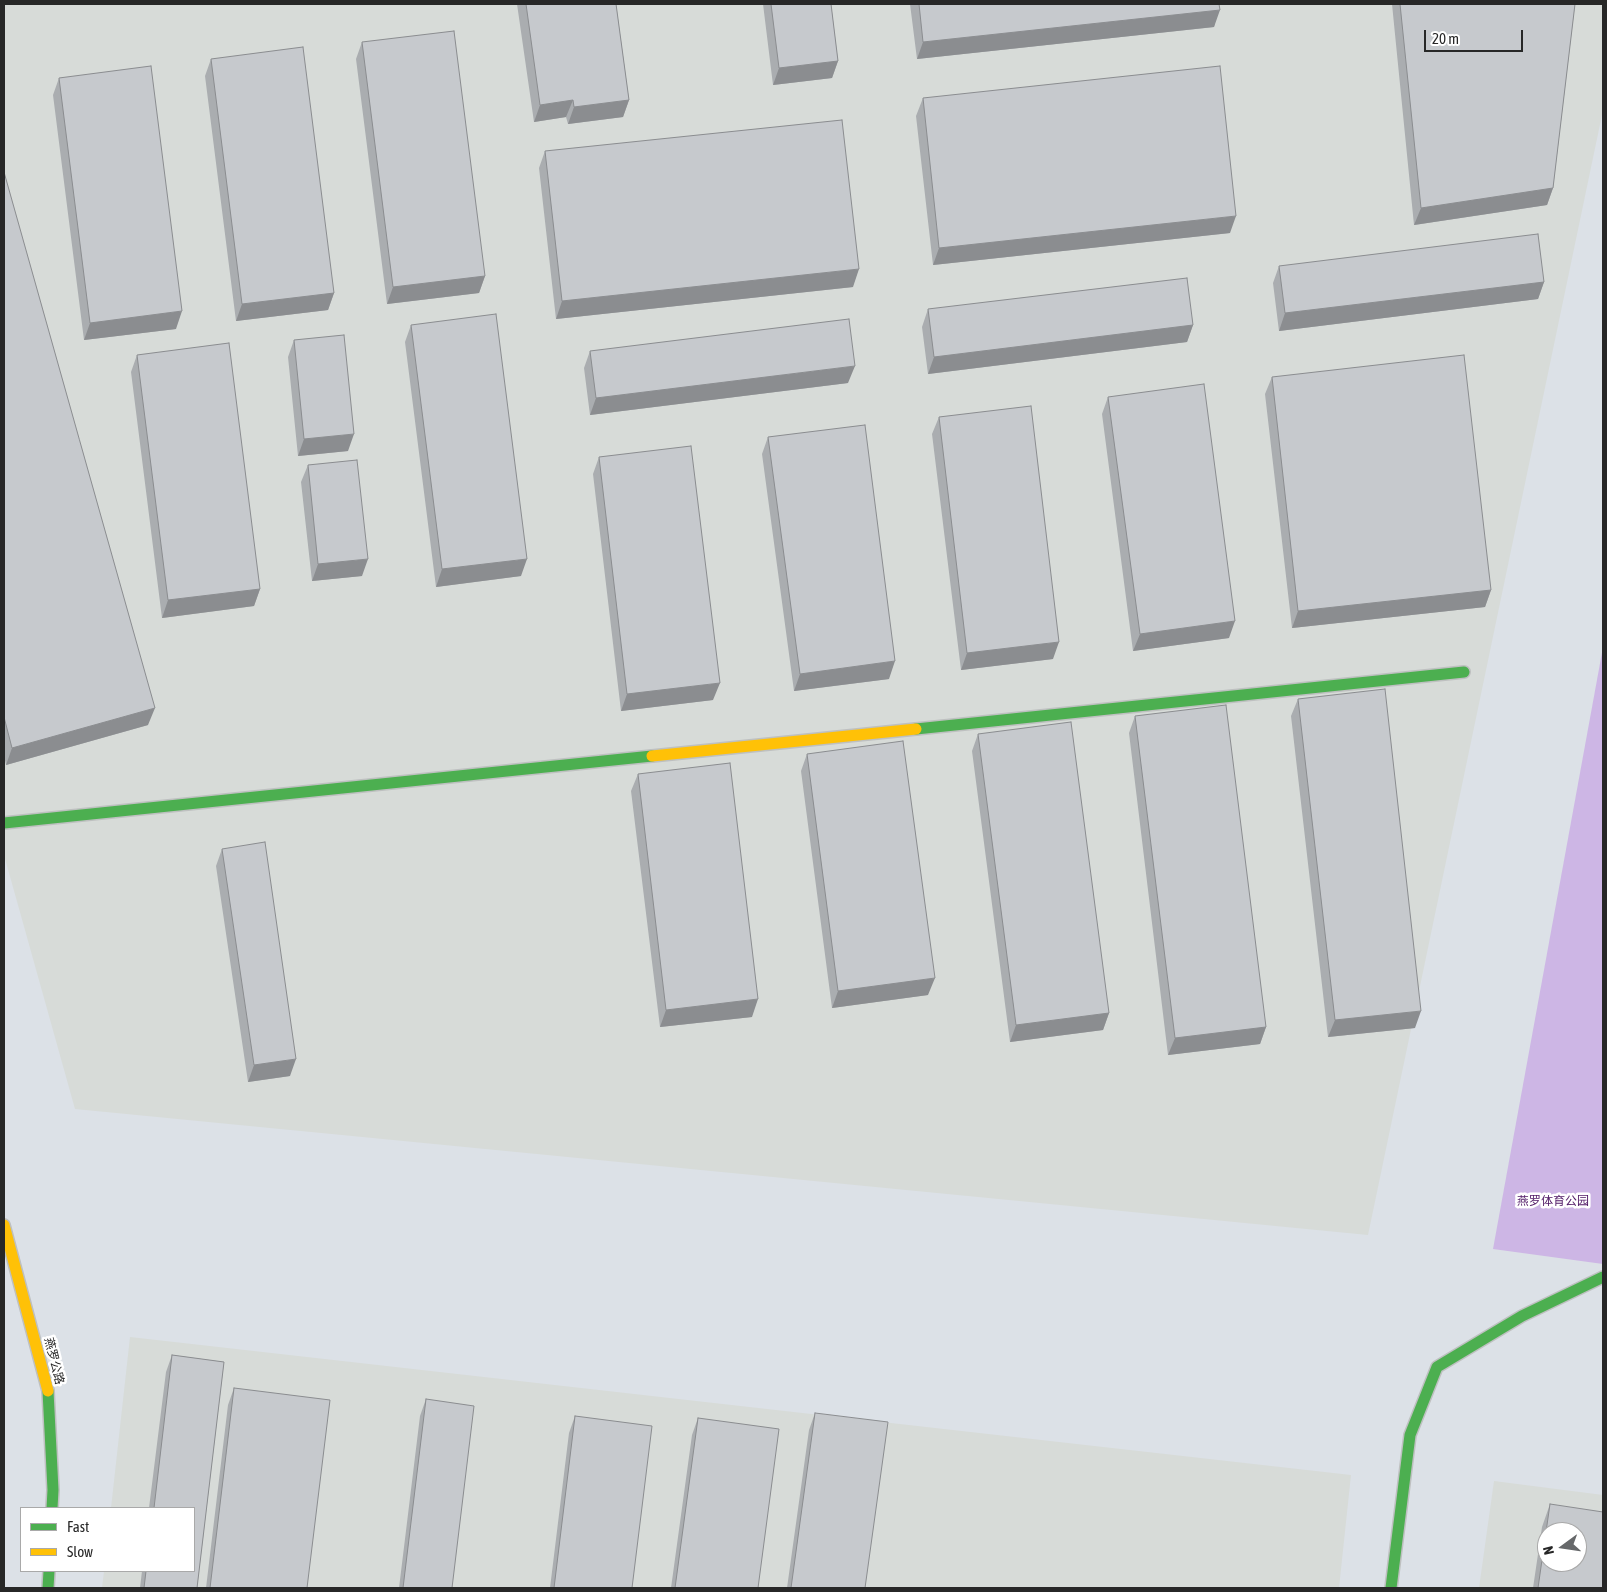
<!DOCTYPE html>
<meta charset="utf-8">
<style>
body{margin:0}
#map{position:relative;width:1607px;height:1592px;overflow:hidden;background:#dce1e7;font-family:"Asap Condensed",sans-serif}
canvas{display:block}
.frame{position:absolute;inset:0;border:5px solid #272727;pointer-events:none}
.legend{position:absolute;left:20px;top:1507px;width:175px;height:65px;box-sizing:border-box;background:#fff;border:1px solid #a9a9a9;margin:0;padding:6px 9px;list-style:none;font-size:15px;color:#272727}
.legend li{display:flex;align-items:center;gap:10px;height:25px}
.legend b{width:25px;border:1px solid #a9a9a9}
.north{position:absolute;left:1537px;top:1522px;width:50px;height:50px;box-sizing:border-box;background:#fff;border:1px solid #a9a9a9;border-radius:50%;rotate:256deg;font-size:14px;font-weight:700;line-height:20px;text-align:center;color:#272727}
.north::after{content:'';display:block;margin:auto;width:18px;height:22px;background:#66686a;clip-path:polygon(50% 0,100% 100%,50% 72%,0 100%)}
.scale{position:absolute;left:1424px;top:30px;width:99px;height:22px;box-sizing:border-box;border:2px solid #272727;border-top:0;padding-left:6px;font-size:15px;line-height:18px;white-space:nowrap;color:#272727;-webkit-text-stroke:4px #fff;paint-order:stroke}
</style>
<div id="map">
<canvas width="1607" height="1592"></canvas>
<div class="frame"></div>
<ul class="legend">
<li><b style="height:6px;background:#4caf50"></b>Fast</li>
<li><b style="height:6px;background:#ffc107"></b>Slow</li>
</ul>
<div class="north">N</div>
<div class="scale">20 m</div>
</div>
<script>
const c = document.querySelector('canvas').getContext('2d');
c.lineJoin = 'round';
function paint(path, color) { c.fillStyle = color; c.fill(path, 'evenodd'); }
const toPath = rows => new Path2D(rows.map(r => 'M' + r).join(''));
function stroke(path, color, width, dash) { c.strokeStyle = color; c.lineWidth = width; c.lineCap = dash ? 'butt' : 'round'; c.setLineDash(dash || []); c.stroke(path); }
function drawText(font, color, halo, rows, align = 'center') {
  c.font = font + ' "Asap Condensed","Noto Sans SC",sans-serif'; c.lineWidth = 5; c.setLineDash([]); c.textBaseline = 'middle'; c.strokeStyle = halo; c.fillStyle = color; for (const [text, x, y, turn = 0] of rows) {
    c.save(); c.translate(x, y); c.rotate((+turn || 0) * Math.PI / 180); c.textAlign = isNaN(turn) ? turn : align; if (halo) c.strokeText(text, 0, 0); c.fillText(text, 0, 0); c.restore();
  }
}
paint(toPath([
 [4,4,1603,4,1603,110,1368,1235,75,1109,4,855],
 [130,1337,1351,1475,1339,1588,102,1588,104,1571,194,1571,194,1508,111,1508],
 [1494,1481,1603,1495,1603,1588,1479,1588],
 [1547,1532,1577,1532,1577,1562,1547,1562]
]), '#d7dbd8');
paint(toPath([
 [1603,647,1603,1264,1493,1249]
]), '#cdb6e5');
const fast = toPath([
 [916,729,1464,672],
 [4,823,652,756],
 [48,1391,53,1490,52,1508],
 [48,1588,49,1571],
 [1391,1588,1410,1435,1437,1367,1522,1316,1603,1277]
]);
const slow = toPath([
 [652,756,916,729],
 [4,1225,48,1391]
]);
stroke(fast, '#bec0c0', 14);
stroke(slow, '#bec0c0', 14);
stroke(fast, '#4caf50', 11);
stroke(slow, '#ffc107', 11);
paint(toPath([
 [517,4,616,4,629,100,623,117,568,124,566,117,534,122],
 [763,4,831,4,838,61,832,78,773,85],
 [910,4,1219,4,1214,27,917,59],
 [1392,4,1575,4,1553,188,1547,205,1414,225],
 [362,42,485,276,479,293,387,304,356,59],
 [211,59,334,293,328,310,236,321,205,76],
 [59,78,176,329,84,340,53,95],
 [923,98,1230,233,933,265,916,116],
 [545,151,853,287,556,319,539,168],
 [4,172,148,725,6,765,4,756],
 [1279,266,1544,282,1538,299,1279,331,1273,283],
 [928,309,1193,325,1187,342,928,374,922,327],
 [411,325,521,576,436,587,405,342],
 [294,340,348,451,298,456,288,357],
 [590,351,848,383,590,415,584,368],
 [137,355,260,589,254,606,162,618,131,372],
 [1272,377,1491,590,1485,607,1292,628,1265,394],
 [1108,397,1229,638,1133,651,1102,414],
 [939,417,1053,659,961,670,932,434],
 [768,437,889,679,794,691,762,454],
 [599,457,713,700,621,711,593,474],
 [308,465,362,576,312,581,301,482],
 [1298,699,1415,1028,1328,1037,1291,716],
 [1135,716,1266,1027,1260,1044,1168,1055,1129,733],
 [978,734,1109,1013,1103,1030,1010,1042,972,751],
 [807,754,928,995,832,1008,801,771],
 [638,774,752,1017,660,1027,631,791],
 [222,849,290,1076,248,1082,216,866],
 [172,1355,224,1362,197,1588,140,1588,142,1571,194,1571,194,1508,149,1508,166,1372],
 [234,1388,307,1588,206,1588,228,1405],
 [426,1399,452,1588,399,1588,420,1416],
 [815,1413,865,1588,787,1588,809,1430],
 [575,1416,632,1588,550,1588,569,1433],
 [698,1418,758,1588,671,1588,692,1435],
 [1550,1504,1603,1588,1533,1588,1542,1527]
]), '#aaadb0');
paint(toPath([
 [1220,10,1214,27,917,59,923,42],
 [838,61,832,78,773,85,779,68],
 [573,100,566,117,534,122,540,105],
 [629,100,623,117,568,124,574,107],
 [1553,188,1547,205,1414,225,1421,208],
 [1236,216,1230,233,933,265,939,248],
 [859,269,853,287,556,319,562,301],
 [485,276,479,293,387,304,393,287],
 [1544,282,1538,299,1279,331,1285,313],
 [334,293,328,310,236,321,242,304],
 [182,311,176,329,84,340,90,323],
 [1193,325,1187,342,928,374,934,357],
 [855,366,848,383,590,415,596,398],
 [354,434,348,451,298,456,304,439],
 [368,559,362,576,312,581,318,564],
 [527,559,521,576,436,587,442,569],
 [260,589,254,606,162,618,168,600],
 [1491,590,1485,607,1292,628,1298,611],
 [1235,621,1229,638,1133,651,1140,634],
 [1059,642,1053,659,961,670,967,653],
 [895,661,889,679,794,691,800,674],
 [720,683,713,700,621,711,627,694],
 [155,708,148,725,6,765,12,748],
 [935,978,928,995,832,1008,838,991],
 [758,999,752,1017,660,1027,666,1010],
 [1421,1011,1415,1028,1328,1037,1335,1020],
 [1109,1013,1103,1030,1010,1042,1016,1025],
 [1266,1027,1260,1044,1168,1055,1175,1038],
 [296,1059,290,1076,248,1082,254,1065]
]), '#8b8d90');
const building = toPath([
 [526,4,616,4,629,100,574,107,573,100,540,105,526,4],
 [771,4,831,4,838,61,779,68,771,4],
 [919,4,1219,4,1220,10,923,42,919,4],
 [1400,4,1575,4,1553,188,1421,208,1400,4],
 [454,31,485,276,393,287,362,42,454,31],
 [303,47,334,293,242,304,211,59,303,47],
 [151,66,182,311,90,323,59,78,151,66],
 [1220,66,1236,216,939,248,923,98,1220,66],
 [842,120,859,269,562,301,545,151,842,120],
 [4,172,155,708,12,748,4,717,4,172],
 [1538,234,1544,282,1285,313,1279,266,1538,234],
 [1187,278,1193,325,934,357,928,309,1187,278],
 [496,314,527,559,442,569,411,325,496,314],
 [849,319,855,366,596,398,590,351,849,319],
 [344,335,354,434,304,439,294,340,344,335],
 [229,343,260,589,168,600,137,355,229,343],
 [1464,355,1491,590,1298,611,1272,377,1464,355],
 [1204,384,1235,621,1140,634,1108,397,1204,384],
 [1031,406,1059,642,967,653,939,417,1031,406],
 [865,425,895,661,800,674,768,437,865,425],
 [691,446,720,683,627,694,599,457,691,446],
 [357,460,368,559,318,564,308,465,357,460],
 [1385,689,1421,1011,1335,1020,1298,699,1385,689],
 [1226,705,1266,1027,1175,1038,1135,716,1226,705],
 [1071,722,1109,1013,1016,1025,978,734,1071,722],
 [903,741,935,978,838,991,807,754,903,741],
 [730,763,758,999,666,1010,638,774,730,763],
 [265,842,296,1059,254,1065,222,849,265,842],
 [172,1355,224,1362,197,1588,144,1588,146,1571,194,1571,194,1508,154,1508,172,1355],
 [234,1388,330,1400,307,1588,210,1588,234,1388],
 [426,1399,474,1406,452,1588,403,1588,426,1399],
 [815,1413,888,1422,865,1588,791,1588,815,1413],
 [575,1416,652,1426,632,1588,554,1588,575,1416],
 [698,1418,779,1429,758,1588,675,1588,698,1418],
 [1550,1504,1603,1512,1603,1588,1538,1588,1550,1504],
 [1547,1532,1577,1532,1577,1562,1547,1562,1547,1532]
]);
paint(building, '#c6c9cd');
stroke(building, '#8b8d90', 1);
drawText('12px', '#4e1764', '#fff', [
 ["燕罗体育公园",1553,1201]
]);
drawText('12px', '#272727', '#fff', [
 ["燕罗公路",54,1361,76]
]);
</script>
